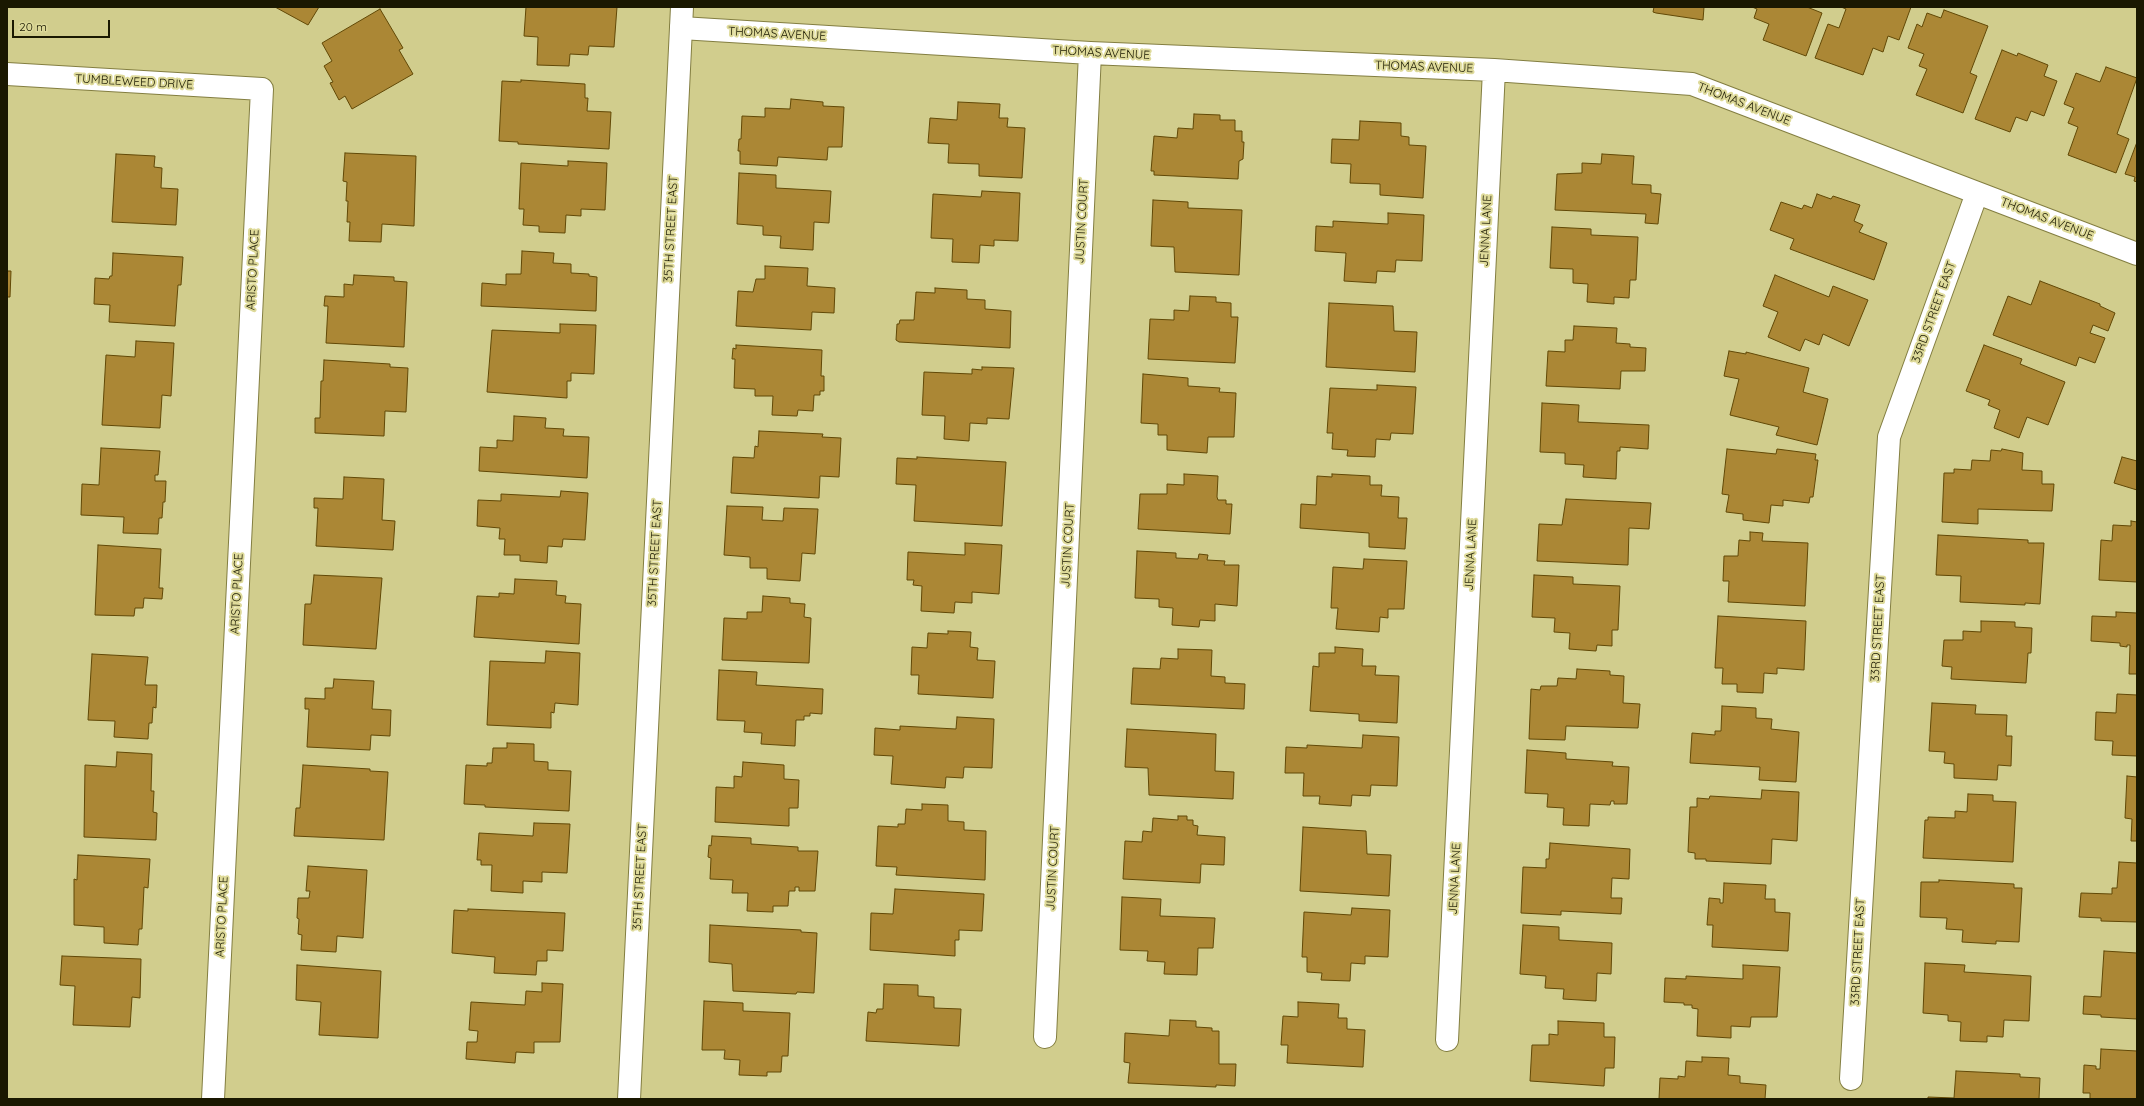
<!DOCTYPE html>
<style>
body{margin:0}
#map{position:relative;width:2144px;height:1106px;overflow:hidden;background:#d1cd8d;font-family:Quicksand,sans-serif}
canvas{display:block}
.frame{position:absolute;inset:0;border:8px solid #1a1801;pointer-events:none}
.scale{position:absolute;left:12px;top:20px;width:98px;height:18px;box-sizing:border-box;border:2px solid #1a1801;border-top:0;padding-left:5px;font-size:12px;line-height:14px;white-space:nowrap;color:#1a1801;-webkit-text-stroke:3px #deda9a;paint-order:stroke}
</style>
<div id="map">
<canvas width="2144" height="1106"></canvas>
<div class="frame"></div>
<div class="scale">20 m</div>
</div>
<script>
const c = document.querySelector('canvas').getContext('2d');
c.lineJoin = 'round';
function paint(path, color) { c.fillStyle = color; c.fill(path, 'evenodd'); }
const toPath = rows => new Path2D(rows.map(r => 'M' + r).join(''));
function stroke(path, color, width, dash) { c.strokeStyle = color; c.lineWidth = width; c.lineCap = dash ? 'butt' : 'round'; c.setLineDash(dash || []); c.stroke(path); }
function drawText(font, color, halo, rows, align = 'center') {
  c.font = font + ' Quicksand,sans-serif'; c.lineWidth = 4; c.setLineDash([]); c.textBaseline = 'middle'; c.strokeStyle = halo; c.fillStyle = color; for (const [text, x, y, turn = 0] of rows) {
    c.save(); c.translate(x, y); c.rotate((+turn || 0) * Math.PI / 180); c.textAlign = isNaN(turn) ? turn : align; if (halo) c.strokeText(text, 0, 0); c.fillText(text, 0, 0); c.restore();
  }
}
const building = toPath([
 [275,7,319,7,308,25,275,7],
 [526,7,617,7,614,47,589,46,588,55,570,54,569,66,537,65,538,37,524,36,526,7],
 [1654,7,1704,7,1703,20,1656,13,1653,12,1654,7],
 [1752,7,1807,7,1822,13,1806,56,1763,40,1769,24,1754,18,1757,9,1752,7],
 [1841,7,1911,7,1899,40,1888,36,1883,52,1873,48,1863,75,1815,58,1828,24,1839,28,1846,9,1841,7],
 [380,9,403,48,399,50,413,74,352,109,345,96,339,100,330,83,333,82,324,66,332,61,322,43,380,9],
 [1944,10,1988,26,1970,73,1977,76,1963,113,1916,95,1927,69,1919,66,1924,54,1908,48,1917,24,1922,27,1927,13,1941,18,1944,10],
 [2002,50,2017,56,2018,53,2048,65,2044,76,2057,81,2044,116,2031,111,2027,121,2016,117,2010,132,1975,119,2002,50],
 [2106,67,2137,78,2117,134,2129,139,2116,173,2068,155,2078,127,2068,123,2074,108,2064,104,2076,73,2100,82,2106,67],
 [521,80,585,84,585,98,588,98,587,111,611,112,609,149,518,144,518,142,499,141,502,81,521,82,521,80],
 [791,99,823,102,823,106,844,107,842,147,828,147,827,160,778,157,777,166,740,164,740,151,738,151,739,139,741,139,742,116,765,117,765,108,790,109,791,99],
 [958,102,1000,104,999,118,1008,118,1007,127,1025,128,1022,178,979,176,979,164,948,163,949,144,928,143,930,118,957,120,958,102],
 [1194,114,1220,115,1220,120,1235,120,1235,131,1242,131,1242,142,1244,142,1243,159,1239,161,1238,179,1154,175,1154,171,1151,171,1154,136,1177,138,1178,128,1193,129,1194,114],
 [1360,121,1401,123,1401,136,1409,137,1409,145,1426,146,1423,198,1380,195,1380,184,1350,183,1351,164,1331,163,1332,139,1359,140,1360,121],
 [2137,142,2137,182,2134,181,2135,177,2125,174,2137,142],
 [345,153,416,156,414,226,382,224,381,242,349,241,350,222,347,222,348,201,346,201,347,182,343,181,345,153],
 [116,154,155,156,154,167,162,168,161,188,178,189,176,225,112,222,116,154],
 [1602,154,1634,156,1632,184,1651,185,1651,193,1661,194,1658,224,1645,223,1646,214,1555,210,1557,174,1582,173,1582,163,1601,164,1602,154],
 [568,161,607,163,605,210,581,209,581,216,566,215,565,233,539,232,539,226,523,225,524,209,519,209,521,163,568,166,568,161],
 [739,173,776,175,776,188,831,191,829,223,814,222,813,250,780,248,781,236,763,235,763,226,737,224,739,173],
 [982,191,1020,193,1018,241,994,240,994,246,980,245,979,263,952,262,953,239,931,238,933,194,981,197,982,191],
 [1817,194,1831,199,1833,196,1860,205,1854,221,1863,225,1859,232,1887,243,1874,280,1790,249,1794,239,1770,230,1781,202,1802,209,1804,205,1812,208,1817,194],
 [1153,200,1188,202,1188,208,1242,210,1239,275,1175,272,1174,247,1151,246,1153,200],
 [1388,213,1424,215,1422,261,1396,260,1395,272,1377,271,1376,283,1344,281,1346,253,1315,251,1316,226,1333,227,1333,221,1388,224,1388,213],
 [1552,227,1591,229,1591,235,1638,237,1636,280,1630,280,1629,298,1614,297,1614,304,1587,302,1588,284,1573,283,1573,269,1550,268,1552,227],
 [522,251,554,253,553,263,571,264,571,273,589,274,589,276,597,277,596,311,481,306,482,283,506,285,506,274,521,274,522,251],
 [113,253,183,257,181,285,178,285,175,326,109,322,110,305,94,304,95,278,109,279,110,276,112,276,113,253],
 [765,266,808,268,807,286,835,288,834,313,812,312,811,330,736,326,738,291,753,292,756,279,765,279,765,266],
 [7,271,11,271,10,297,7,297,7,271],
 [354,275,394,277,394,281,407,282,404,347,326,343,328,306,324,306,325,296,344,297,344,284,353,285,354,275],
 [1775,275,1829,297,1833,286,1868,300,1849,346,1823,334,1819,345,1805,339,1800,351,1768,337,1778,312,1763,306,1775,275],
 [2040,281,2100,304,2100,306,2115,313,2108,331,2093,325,2090,333,2105,338,2095,363,2079,357,2076,366,1993,335,2008,296,2031,305,2040,281],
 [935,288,967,290,967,299,985,300,985,309,1011,311,1010,348,899,342,896,340,897,324,899,324,900,320,914,320,916,292,935,293,935,288],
 [1190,296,1216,297,1216,302,1231,303,1231,317,1238,317,1235,363,1148,359,1150,319,1174,320,1174,310,1189,311,1190,296],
 [1329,303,1393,306,1394,331,1417,332,1415,372,1326,367,1329,303],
 [560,324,596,325,594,374,571,373,571,381,567,381,567,398,487,392,492,330,560,333,560,324],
 [1574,326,1617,328,1616,343,1630,344,1630,347,1646,348,1645,371,1621,371,1620,389,1546,386,1548,351,1565,352,1565,340,1573,340,1574,326],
 [136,341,174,343,171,396,162,395,160,428,102,425,106,355,135,357,136,341],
 [736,345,822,350,821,376,824,376,824,391,820,391,820,395,814,395,813,411,798,410,797,416,772,415,773,396,755,396,755,389,734,388,735,359,732,359,733,348,736,349,736,345],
 [1984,345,2022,359,2020,364,2065,382,2048,425,2027,417,2019,438,1994,428,2000,410,1988,405,1990,400,1966,391,1984,345],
 [1729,351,1746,354,1746,352,1809,368,1803,392,1828,399,1817,445,1776,435,1779,427,1730,415,1739,379,1724,376,1729,351],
 [324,360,390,364,390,367,408,368,406,412,385,411,384,436,315,433,315,418,320,418,321,381,323,381,324,360],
 [982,367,1014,368,1009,419,987,418,987,424,970,423,969,441,944,439,945,416,922,415,924,372,972,374,972,369,982,370,982,367],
 [1143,374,1188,378,1188,386,1220,388,1219,392,1236,393,1234,437,1208,437,1207,453,1167,450,1167,435,1158,435,1158,424,1141,423,1143,374],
 [1377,385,1416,387,1413,434,1391,433,1390,440,1376,439,1375,457,1347,456,1348,450,1332,449,1333,433,1327,433,1330,388,1377,390,1377,385],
 [1542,403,1579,405,1578,422,1649,425,1648,449,1620,447,1620,451,1617,451,1616,479,1583,477,1584,465,1565,464,1565,453,1540,452,1542,403],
 [514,416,546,418,545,428,564,429,563,436,589,437,587,478,479,471,480,447,497,448,497,440,513,441,514,416],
 [759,431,823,434,822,437,841,438,839,477,820,476,819,498,731,493,733,457,754,458,755,446,758,447,759,431],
 [101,448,160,451,158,475,155,475,155,481,166,481,165,502,163,502,162,518,159,518,158,534,123,533,124,517,81,515,82,484,99,485,101,448],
 [1727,449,1776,454,1777,449,1816,454,1815,460,1818,460,1813,497,1810,497,1809,503,1783,500,1783,506,1771,505,1769,523,1743,520,1743,514,1726,512,1729,495,1722,494,1727,449],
 [2002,449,2023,453,2022,470,2042,471,2042,484,2054,484,2052,511,1978,509,1978,524,1942,522,1944,473,1954,473,1954,469,1971,470,1972,460,1990,461,1991,450,2001,451,2002,449],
 [917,457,1006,462,1002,526,914,521,916,485,896,484,897,458,917,459,917,457],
 [2122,457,2137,461,2137,490,2114,483,2122,457],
 [1184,474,1218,476,1217,497,1218,500,1226,500,1226,504,1232,504,1230,534,1138,529,1140,494,1167,494,1167,484,1184,485,1184,474],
 [1332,474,1370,476,1370,485,1382,485,1381,496,1399,497,1398,518,1407,518,1405,549,1369,547,1369,533,1300,528,1301,504,1316,505,1317,476,1332,477,1332,474],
 [344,477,384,479,382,520,395,521,393,550,316,546,318,508,314,508,314,498,343,499,344,477],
 [561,491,588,493,585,540,563,539,562,547,548,546,547,563,520,561,520,555,504,555,505,539,499,539,500,528,477,526,478,500,501,501,501,494,560,497,561,491],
 [1566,499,1651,503,1649,529,1629,528,1628,565,1537,561,1539,524,1562,525,1566,499],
 [727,506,763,507,762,520,783,521,784,508,818,509,815,554,802,553,800,581,767,579,767,568,750,568,750,557,724,555,727,506],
 [2131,521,2137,522,2137,582,2099,580,2101,540,2112,541,2113,525,2131,526,2131,521],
 [1750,532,1763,533,1762,541,1808,543,1805,606,1728,602,1729,581,1723,581,1724,556,1738,556,1739,540,1750,541,1750,532],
 [1938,535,2028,540,2028,543,2044,543,2040,604,2025,603,2025,605,1960,602,1961,576,1936,575,1938,535],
 [965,543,1002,545,999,594,972,592,972,603,955,602,954,613,921,611,922,586,913,585,914,580,907,580,908,552,965,555,965,543],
 [98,545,161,549,159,588,163,588,162,599,144,598,143,608,135,608,134,616,95,615,98,545],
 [1137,551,1176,553,1176,558,1198,559,1199,554,1208,555,1207,560,1225,561,1224,565,1239,565,1237,606,1215,604,1215,621,1200,620,1199,627,1172,625,1173,608,1159,607,1159,599,1135,598,1137,551],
 [1364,559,1407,561,1404,609,1388,609,1388,618,1380,617,1379,632,1336,629,1338,608,1331,608,1333,567,1363,569,1364,559],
 [314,575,382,578,376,649,303,645,305,604,311,604,314,575],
 [1534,575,1573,577,1573,584,1620,586,1618,630,1612,630,1612,646,1597,645,1596,651,1569,649,1570,633,1554,632,1555,618,1532,617,1534,575],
 [515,579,557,581,556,595,566,596,565,603,581,604,579,644,474,637,477,596,499,597,499,593,514,594,515,579],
 [763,596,790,598,790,603,805,604,804,617,811,618,809,663,722,660,724,618,747,619,747,612,762,612,763,596],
 [2116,612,2137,613,2137,674,2129,674,2130,645,2127,645,2127,647,2120,646,2120,643,2091,641,2092,616,2116,617,2116,612],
 [1718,616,1806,621,1804,670,1777,668,1777,674,1764,673,1763,693,1737,692,1737,684,1722,684,1723,668,1715,668,1718,616],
 [1981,621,2015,622,2015,627,2032,628,2031,653,2028,653,2026,683,1951,679,1952,667,1942,666,1944,640,1963,640,1963,631,1981,632,1981,621],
 [948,631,971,632,970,647,978,648,977,660,995,661,993,698,918,694,919,675,911,675,912,647,927,648,928,633,948,634,948,631],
 [1335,647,1363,649,1362,666,1376,666,1375,675,1399,676,1397,723,1359,721,1359,714,1310,711,1313,666,1319,667,1319,653,1335,653,1335,647],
 [1178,649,1212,650,1211,676,1225,677,1225,683,1245,684,1244,709,1131,704,1133,668,1160,669,1161,658,1178,659,1178,649],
 [546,651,580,653,578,705,555,703,554,713,551,712,551,728,487,725,490,661,545,663,546,651],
 [92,654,148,657,145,685,157,685,156,708,153,707,152,723,149,723,148,739,114,737,115,721,88,720,92,654],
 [1577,669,1610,671,1610,675,1624,676,1623,703,1640,704,1638,728,1566,726,1565,740,1529,739,1531,689,1540,690,1541,686,1557,686,1558,678,1576,679,1577,669],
 [719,670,757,672,756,685,823,689,822,714,810,713,810,716,804,716,804,720,796,720,795,746,761,744,762,733,744,732,745,721,717,720,719,670],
 [334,679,374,681,372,709,391,710,390,736,371,735,370,750,307,747,309,709,305,709,305,698,325,699,325,688,333,688,334,679],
 [2137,690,2137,756,2112,755,2113,741,2095,740,2096,712,2116,713,2117,694,2137,695,2137,690],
 [1932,703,1976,705,1975,714,2007,715,2006,736,2012,736,2011,766,1998,765,1997,780,1954,778,1954,764,1944,763,1945,752,1929,751,1932,703],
 [1722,706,1756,708,1756,718,1772,719,1771,729,1799,732,1796,782,1759,780,1760,767,1690,763,1692,733,1715,735,1715,731,1721,731,1722,706],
 [957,717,994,719,992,768,964,767,963,778,946,777,945,788,891,784,893,756,874,755,875,728,900,730,900,726,956,729,957,717],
 [1127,729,1216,734,1215,771,1234,772,1233,799,1149,795,1148,768,1125,767,1127,729],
 [1363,735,1399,737,1397,786,1371,785,1370,796,1352,795,1351,806,1319,804,1320,796,1303,796,1304,773,1285,773,1286,747,1307,748,1307,745,1362,748,1363,735],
 [507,743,534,744,534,761,548,762,548,770,571,771,569,811,485,807,485,805,464,804,466,765,487,766,487,763,492,763,493,748,507,748,507,743],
 [1527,750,1566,753,1566,759,1613,762,1612,766,1629,767,1627,804,1614,804,1614,801,1611,801,1610,805,1590,804,1589,826,1563,825,1564,808,1547,807,1548,794,1525,793,1527,750],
 [117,752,152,754,151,791,154,791,153,812,157,813,156,840,84,837,85,765,116,767,117,752],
 [743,762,784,765,784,779,799,780,798,808,789,808,789,826,715,822,716,787,734,788,734,776,742,777,743,762],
 [303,765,370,769,370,771,388,772,384,840,294,836,296,808,300,808,303,765],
 [2127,776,2137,777,2137,841,2131,841,2132,819,2125,818,2127,776],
 [1762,790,1799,792,1797,841,1772,839,1771,864,1706,861,1706,859,1695,859,1695,853,1688,852,1690,807,1697,807,1697,798,1709,799,1710,796,1761,799,1762,790],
 [1968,794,1993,795,1993,801,2016,802,2013,862,1923,858,1925,820,1928,820,1928,817,1955,818,1955,811,1967,812,1968,794],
 [922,804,948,805,948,821,964,822,964,830,986,831,985,880,896,875,897,867,876,866,878,826,898,827,898,824,905,824,906,809,922,810,922,804],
 [1178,816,1187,816,1187,820,1193,820,1193,825,1198,826,1197,835,1225,837,1224,865,1201,864,1200,883,1123,879,1125,841,1142,842,1143,831,1152,832,1153,818,1178,820,1178,816],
 [534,823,570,824,567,873,542,872,542,882,523,881,523,893,491,891,492,865,481,865,481,860,477,860,479,833,533,836,534,823],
 [1303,827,1366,831,1367,854,1391,855,1389,896,1300,891,1303,827],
 [712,836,751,838,751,844,798,847,798,851,818,851,815,891,799,891,799,887,795,887,795,891,789,891,788,906,773,906,773,912,747,911,748,893,732,893,733,880,710,879,711,858,708,857,709,845,711,846,712,836],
 [1550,843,1630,849,1629,879,1612,878,1611,898,1622,898,1621,914,1561,911,1561,915,1521,913,1523,867,1546,868,1546,859,1549,859,1550,843],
 [78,855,150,859,148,888,144,887,142,929,139,929,138,945,104,943,104,927,74,925,74,879,77,880,78,855],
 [2119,862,2137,863,2137,922,2101,921,2101,918,2079,917,2081,893,2112,894,2112,888,2117,888,2119,862],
 [308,866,367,870,363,938,337,936,336,952,301,950,302,935,298,934,299,919,297,918,298,898,309,898,310,891,306,891,308,866],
 [1939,880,2014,884,2014,888,2022,888,2019,942,1996,941,1996,944,1962,942,1963,930,1946,929,1947,918,1920,917,1921,882,1939,882,1939,880],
 [1724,883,1766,885,1765,899,1775,899,1775,912,1790,913,1788,951,1712,947,1713,925,1707,925,1709,898,1720,899,1720,903,1723,903,1724,883],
 [895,889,984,894,982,931,959,930,959,940,955,940,955,956,870,950,871,913,893,914,895,889],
 [1122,897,1161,899,1160,916,1215,918,1213,948,1198,948,1197,975,1164,974,1165,962,1147,961,1148,951,1120,950,1122,897],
 [1352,908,1390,910,1388,957,1365,956,1365,964,1351,963,1350,981,1321,980,1322,973,1307,972,1307,957,1302,957,1304,912,1351,915,1352,908],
 [468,909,565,913,563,951,547,950,547,961,537,961,536,975,494,973,495,957,452,953,454,910,468,911,468,909],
 [710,925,801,930,801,932,817,933,814,993,797,992,796,994,733,991,732,964,709,962,710,925],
 [1523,925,1559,927,1559,940,1612,943,1611,974,1597,973,1596,1001,1563,999,1564,989,1545,988,1546,976,1520,974,1523,925],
 [2104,951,2137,953,2137,1019,2101,1017,2101,1015,2083,1014,2084,996,2101,997,2104,951],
 [62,956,141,959,140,998,132,997,130,1027,73,1025,75,986,60,985,62,956],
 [1925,963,1965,965,1964,972,2031,976,2029,1021,2004,1020,2003,1037,1987,1036,1987,1042,1960,1041,1961,1022,1948,1021,1948,1015,1923,1013,1925,963],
 [297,965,381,971,378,1038,319,1035,321,1002,296,1000,297,965],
 [1743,965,1780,967,1777,1017,1751,1017,1750,1027,1731,1026,1731,1038,1697,1036,1698,1009,1692,1008,1692,1005,1684,1005,1684,1003,1664,1002,1665,978,1686,979,1686,976,1743,979,1743,965],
 [542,983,563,984,560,1042,534,1042,534,1053,516,1052,515,1063,466,1059,467,1042,477,1042,478,1031,469,1030,471,1002,525,1005,526,991,542,992,542,983],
 [884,984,918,985,918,996,934,997,934,1008,961,1009,959,1046,866,1041,868,1012,876,1013,877,1009,883,1009,884,984],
 [704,1001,743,1003,743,1011,790,1013,788,1056,782,1056,781,1072,767,1072,767,1076,739,1075,740,1060,724,1059,725,1050,702,1050,704,1001],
 [1298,1002,1339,1004,1338,1018,1347,1018,1347,1029,1365,1030,1363,1067,1287,1063,1288,1045,1281,1045,1283,1016,1298,1017,1298,1002],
 [1170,1020,1196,1021,1196,1027,1212,1028,1212,1031,1219,1031,1219,1064,1236,1064,1235,1086,1216,1085,1216,1087,1128,1083,1130,1063,1124,1062,1125,1033,1169,1036,1170,1020],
 [1558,1021,1604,1023,1604,1037,1615,1037,1614,1068,1605,1068,1604,1086,1530,1081,1532,1045,1549,1045,1549,1034,1558,1035,1558,1021],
 [2101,1049,2137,1051,2137,1099,2090,1099,2090,1093,2083,1093,2084,1065,2096,1066,2096,1069,2100,1069,2101,1049],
 [1702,1057,1729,1058,1728,1075,1740,1076,1740,1083,1766,1085,1765,1099,1659,1099,1660,1078,1678,1079,1678,1076,1685,1077,1686,1061,1702,1062,1702,1057],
 [1956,1071,2020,1074,2020,1077,2040,1078,2039,1099,1928,1099,1928,1097,1954,1098,1956,1071]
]);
paint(building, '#ab8735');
stroke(building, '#614806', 1);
const minor = toPath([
 [681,28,1090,53,1494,70,1692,84,2137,254],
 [7,74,262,89,213,1099],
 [1045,1037,1090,53],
 [1447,1040,1494,70],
 [1851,1079,1889,437,1977,193]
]);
const tertiary = toPath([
 [629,1099,682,7]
]);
stroke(minor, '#837e41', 24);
stroke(tertiary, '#837e41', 24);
stroke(minor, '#fff', 22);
stroke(tertiary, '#fff', 22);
drawText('12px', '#1a1801', '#deda9a', [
 ["THOMAS AVENUE",777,34,3],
 ["THOMAS AVENUE",1101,53,3],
 ["THOMAS AVENUE",1424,67,2],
 ["TUMBLEWEED DRIVE",134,82,3],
 ["THOMAS AVENUE",1744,104,21],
 ["THOMAS AVENUE",2047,219,21],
 ["JUSTIN COURT",1082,221,-87],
 ["35TH STREET EAST",671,229,-87],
 ["JENNA LANE",1486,231,-87],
 ["ARISTO PLACE",253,270,-87],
 ["33RD STREET EAST",1934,312,-70],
 ["JUSTIN COURT",1068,545,-87],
 ["35TH STREET EAST",655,553,-87],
 ["JENNA LANE",1471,555,-87],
 ["ARISTO PLACE",237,594,-87],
 ["33RD STREET EAST",1878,628,-87],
 ["JUSTIN COURT",1053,868,-87],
 ["35TH STREET EAST",640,877,-87],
 ["JENNA LANE",1455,879,-87],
 ["ARISTO PLACE",222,917,-87],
 ["33RD STREET EAST",1858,952,-87]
]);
</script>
